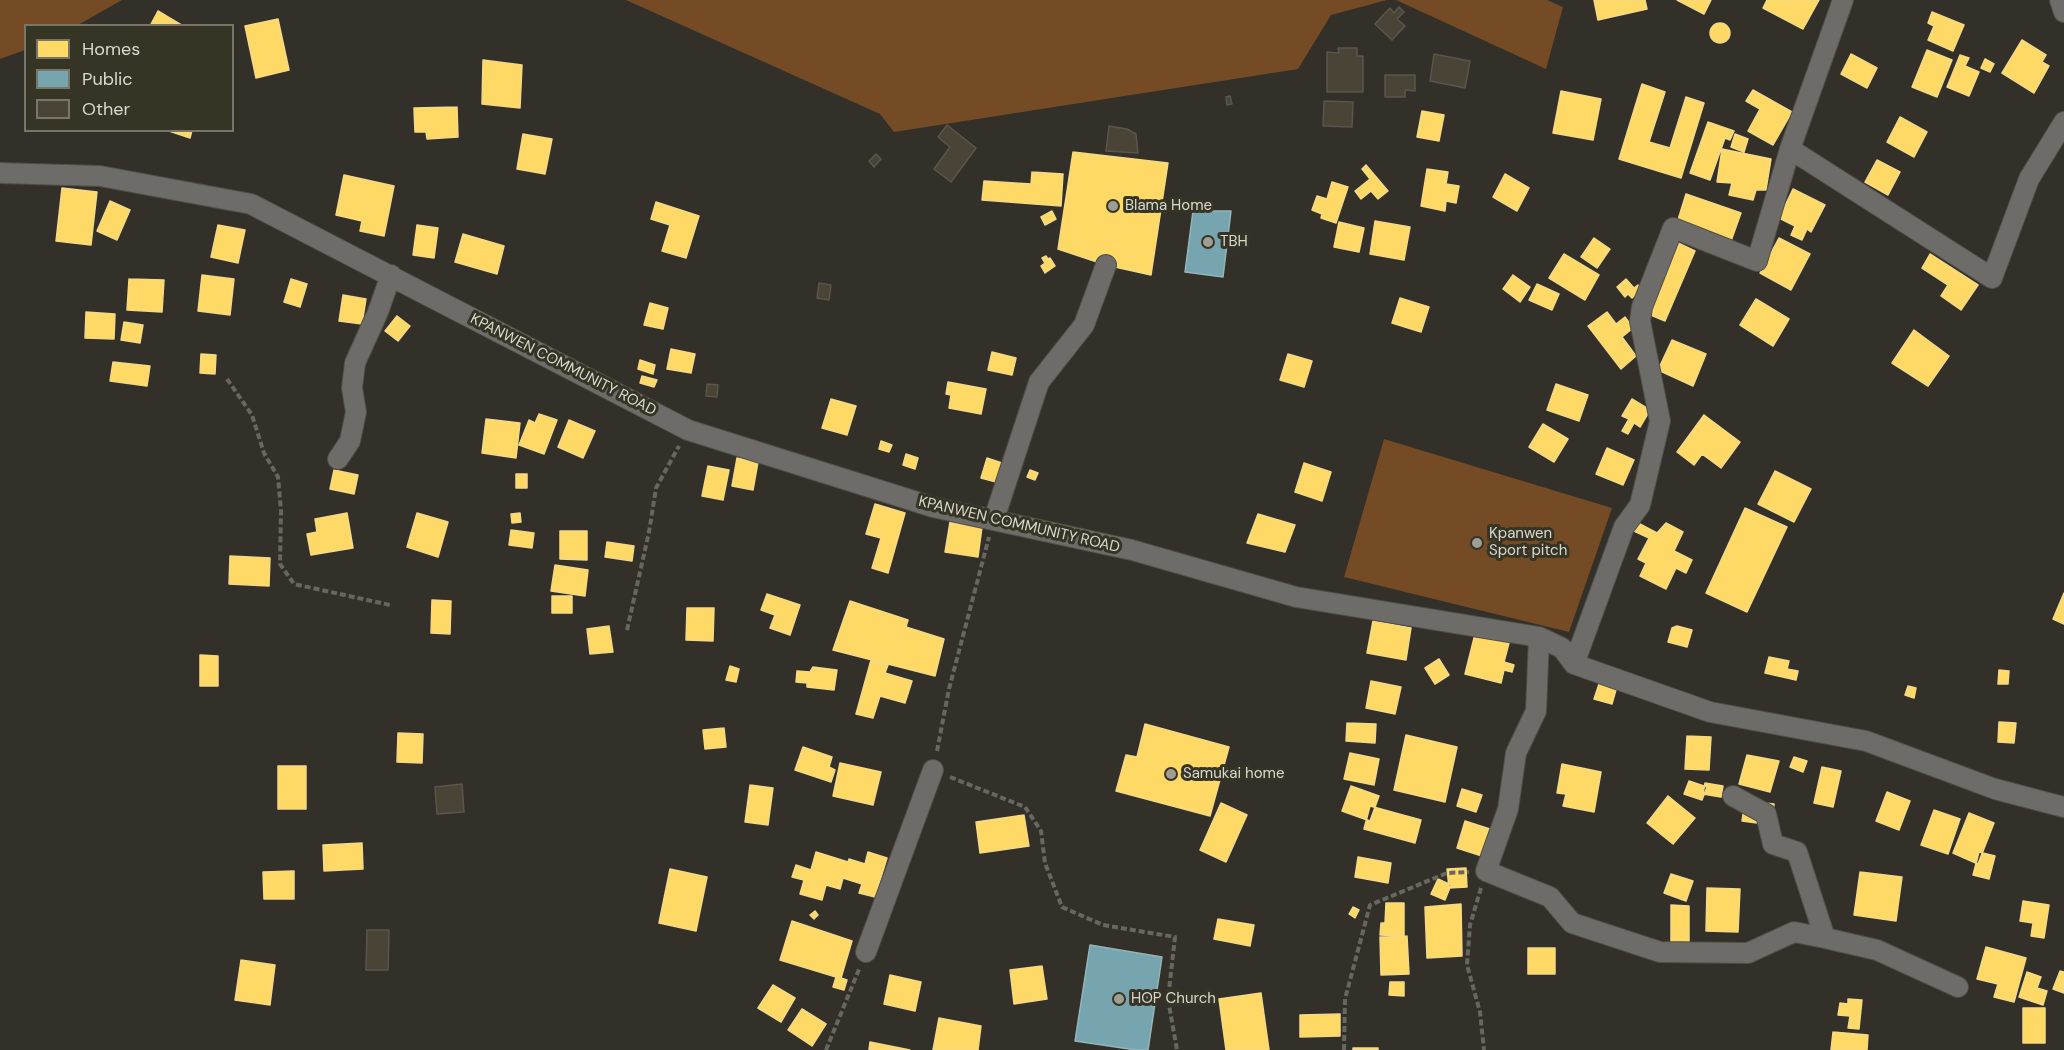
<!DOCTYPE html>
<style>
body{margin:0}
#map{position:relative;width:2064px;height:1050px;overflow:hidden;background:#323028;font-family:"DM Sans",sans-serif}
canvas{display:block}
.legend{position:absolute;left:24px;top:24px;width:210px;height:108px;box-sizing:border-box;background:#363424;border:2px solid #787668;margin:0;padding:8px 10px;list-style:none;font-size:18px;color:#dad9cf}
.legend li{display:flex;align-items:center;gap:12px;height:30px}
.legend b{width:30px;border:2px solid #787668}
</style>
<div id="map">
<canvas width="2064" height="1050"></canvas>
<ul class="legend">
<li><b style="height:16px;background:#ffd966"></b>Homes</li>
<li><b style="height:16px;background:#76a5af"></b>Public</li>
<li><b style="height:16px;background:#494435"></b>Other</li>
</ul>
</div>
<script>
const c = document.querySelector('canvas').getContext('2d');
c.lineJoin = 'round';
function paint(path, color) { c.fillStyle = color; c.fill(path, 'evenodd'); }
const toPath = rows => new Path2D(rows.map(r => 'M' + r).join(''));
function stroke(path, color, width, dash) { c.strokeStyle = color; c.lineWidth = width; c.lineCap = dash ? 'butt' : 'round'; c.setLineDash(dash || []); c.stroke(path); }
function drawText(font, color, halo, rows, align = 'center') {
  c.font = font + ' "DM Sans",sans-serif'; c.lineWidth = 6; c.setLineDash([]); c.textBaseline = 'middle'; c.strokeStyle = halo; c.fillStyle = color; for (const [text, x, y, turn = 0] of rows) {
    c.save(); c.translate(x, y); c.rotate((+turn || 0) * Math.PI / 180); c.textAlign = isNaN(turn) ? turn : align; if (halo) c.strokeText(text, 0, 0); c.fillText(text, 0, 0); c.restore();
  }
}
paint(toPath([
 [0,0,122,0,78,25,26,26,25,50,0,59],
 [626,0,1387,0,1331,15,1298,69,894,132,880,114],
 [1396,0,1547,0,1563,7,1546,69],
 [1384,439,1612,508,1569,632,1344,577]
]), '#744b24');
const homes = toPath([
 [1594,0,1645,0,1647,9,1598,20,1594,0],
 [1677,0,1711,0,1704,14,1677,0],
 [1767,0,1819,0,1803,29,1763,8,1767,0],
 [158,11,183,26,150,26,158,11],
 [1932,12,1964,25,1953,51,1928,40,1934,26,1928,23,1932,12],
 [278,19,289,70,256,78,245,26,278,19],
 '1710 33a10 10 0 1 1 20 0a10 10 0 1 1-20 0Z',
 [2022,40,2046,55,2042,62,2049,66,2034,93,2002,73,2022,40],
 [1927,50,1952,60,1937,97,1912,87,1927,50],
 [1851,54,1877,68,1867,88,1841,74,1851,54],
 [1960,55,1969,58,1965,66,1979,72,1969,96,1947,87,1960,55],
 [1985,59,1994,64,1990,72,1981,68,1985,59],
 [483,60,522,65,520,108,482,104,483,60],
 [1642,84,1665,92,1649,142,1670,148,1686,97,1704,103,1681,178,1619,159,1642,84],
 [1753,90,1792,112,1773,145,1748,131,1760,109,1746,101,1753,90],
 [1561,91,1601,99,1593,140,1553,133,1561,91],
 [457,107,458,137,427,139,426,132,415,132,414,108,457,107],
 [1422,111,1444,115,1439,141,1417,137,1422,111],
 [1900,117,1927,132,1914,157,1887,142,1900,117],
 [1708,122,1734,131,1730,140,1725,138,1710,180,1690,173,1708,122],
 [166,130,192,130,190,138,166,130],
 [523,134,552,139,545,174,517,169,523,134],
 [1735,134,1748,139,1744,152,1731,147,1735,134],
 [1722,149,1771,159,1766,190,1756,190,1753,200,1729,195,1732,183,1717,182,1722,149],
 [1073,152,1168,163,1151,275,1106,265,1058,249,1073,152],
 [1877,160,1900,172,1888,195,1865,182,1877,160],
 [1366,165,1388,191,1378,199,1371,191,1361,199,1355,191,1370,179,1362,169,1366,165],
 [1427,169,1448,172,1446,184,1459,186,1456,203,1446,201,1445,211,1421,206,1427,169],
 [1032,172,1063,174,1061,206,982,200,984,181,1031,184,1032,172],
 [1505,174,1529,188,1517,211,1493,197,1505,174],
 [344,175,394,186,384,236,360,231,362,221,336,215,344,175],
 [1332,182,1348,187,1336,223,1321,218,1322,214,1312,210,1317,196,1327,199,1332,182],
 [62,188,97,192,91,245,56,241,62,188],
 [1793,189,1825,205,1811,232,1807,229,1802,240,1791,235,1795,226,1779,218,1793,189],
 [1686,194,1741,213,1731,241,1677,223,1686,194],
 [110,201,130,210,117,240,97,231,110,201],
 [656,202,699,216,686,258,662,251,670,225,651,219,656,202],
 [1052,211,1056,219,1045,225,1041,217,1052,211],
 [1375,221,1410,227,1404,260,1370,254,1375,221],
 [1339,222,1364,228,1359,252,1334,247,1339,222],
 [218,225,245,230,238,263,211,257,218,225],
 [417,225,438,228,434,258,413,255,417,225],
 [463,234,504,246,497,274,455,262,463,234],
 [1594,238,1610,249,1597,268,1581,257,1594,238],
 [1779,238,1810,254,1791,290,1760,273,1779,238],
 [1676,242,1695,251,1665,321,1646,313,1676,242],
 [1564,254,1599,275,1585,300,1549,278,1564,254],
 [1930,254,1978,285,1961,310,1941,296,1948,285,1922,268,1930,254],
 [1046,256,1048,259,1050,258,1055,266,1045,273,1041,266,1045,263,1042,258,1046,256],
 [202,275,234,279,230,315,198,311,202,275],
 [1513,275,1530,287,1520,302,1503,289,1513,275],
 [129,279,164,280,162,312,127,310,129,279],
 [291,279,307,284,300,307,284,302,291,279],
 [1626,279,1634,288,1638,285,1641,289,1632,298,1628,294,1625,297,1617,287,1626,279],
 [1537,284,1559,294,1552,310,1529,300,1537,284],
 [343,295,366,299,362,324,339,321,343,295],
 [1400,298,1429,307,1421,332,1392,323,1400,298],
 [1756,299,1789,319,1773,346,1740,325,1756,299],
 [650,303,668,308,663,329,644,325,650,303],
 [86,312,115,314,114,339,85,338,86,312],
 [1607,312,1616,324,1625,317,1633,328,1622,337,1636,356,1621,369,1588,326,1607,312],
 [397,316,410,326,398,341,385,331,397,316],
 [124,322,143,325,140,343,121,340,124,322],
 [1914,330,1949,356,1928,386,1892,363,1914,330],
 [1672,340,1706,354,1693,386,1658,370,1672,340],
 [671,349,695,354,691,373,667,369,671,349],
 [992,352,1016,358,1012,375,988,370,992,352],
 [201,354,216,355,215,374,200,373,201,354],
 [1288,354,1312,361,1304,387,1280,380,1288,354],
 [640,360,655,365,653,374,638,369,640,360],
 [113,362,150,366,147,386,110,381,113,362],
 [642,376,657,380,654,387,640,383,642,376],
 [948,382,986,389,981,414,949,408,951,395,946,394,948,382],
 [1556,384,1588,395,1579,421,1547,410,1556,384],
 [831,399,856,406,847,435,822,428,831,399],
 [1632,399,1650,410,1640,427,1634,423,1628,434,1622,431,1629,419,1622,416,1632,399],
 [539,414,557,420,544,454,519,445,529,420,535,423,539,414],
 [1704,415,1740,442,1721,468,1702,454,1694,465,1677,452,1704,415],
 [486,419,520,423,516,458,482,453,486,419],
 [569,420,595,431,583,458,558,447,569,420],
 [1543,424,1568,439,1554,462,1529,447,1543,424],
 [881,441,892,445,889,452,879,449,881,441],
 [1607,448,1634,460,1623,485,1596,474,1607,448],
 [906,454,918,458,915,469,903,465,906,454],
 [737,458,758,462,753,490,732,486,737,458],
 [987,458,1002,463,996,482,981,478,987,458],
 [1304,463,1331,472,1322,501,1295,492,1304,463],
 [708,466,729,470,723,500,702,496,708,466],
 [334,470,358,475,354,494,330,489,334,470],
 [1030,470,1038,473,1035,480,1027,477,1030,470],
 [1775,471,1811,489,1794,522,1758,504,1775,471],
 [516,474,527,474,527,488,516,488,516,474],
 [875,504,905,513,888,573,872,568,881,538,866,534,875,504],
 [1745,508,1787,527,1747,612,1706,593,1745,508],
 [347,513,353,548,311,555,307,534,317,532,315,519,347,513],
 [417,513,448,522,438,557,407,547,417,513],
 [520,513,521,522,512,523,511,514,520,513],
 [1258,514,1295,525,1285,552,1247,543,1258,514],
 [950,522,982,527,978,557,945,552,950,522],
 [1638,523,1657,533,1666,523,1683,532,1674,551,1692,560,1686,573,1676,568,1666,589,1640,576,1646,563,1638,559,1649,538,1634,531,1638,523],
 [511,530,534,533,532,548,509,545,511,530],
 [560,531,587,531,587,560,560,559,560,531],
 [607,542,634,546,632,561,605,557,607,542],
 [230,556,270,558,269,586,229,584,230,556],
 [555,565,588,570,585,596,551,591,555,565],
 [2064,593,2064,624,2053,619,2064,593],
 [767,594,800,605,790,635,770,628,775,615,761,610,767,594],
 [552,596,572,596,572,613,552,613,552,596],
 [432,600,451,601,450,634,431,633,432,600],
 [850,601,908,620,906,627,944,639,935,676,833,650,850,601],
 [687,608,714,608,713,641,686,640,687,608],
 [1373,621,1411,628,1406,660,1367,653,1373,621],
 [609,626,613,652,590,654,587,629,609,626],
 [1677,626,1692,630,1687,647,1668,642,1672,628,1677,626],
 [1475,634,1509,643,1504,662,1514,665,1512,672,1504,670,1501,683,1465,674,1475,634],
 [200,655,218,656,218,686,200,686,200,655],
 [1769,657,1789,661,1787,669,1798,671,1796,680,1765,673,1769,657],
 [1439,659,1449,675,1435,684,1425,668,1439,659],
 [871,660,888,665,885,673,912,681,905,703,880,696,873,718,856,714,871,660],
 [730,666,739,669,736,682,726,680,730,666],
 [813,667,837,670,834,690,807,687,807,683,796,682,797,671,810,672,813,667],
 [1999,670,2009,671,2008,684,1998,684,1999,670],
 [1371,681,1401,687,1395,714,1366,708,1371,681],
 [1600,681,1617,686,1612,704,1594,699,1600,681],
 [1908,686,1916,688,1914,698,1905,695,1908,686],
 [1999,722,2016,723,2014,743,1998,742,1999,722],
 [1347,723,1376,724,1375,743,1346,741,1347,723],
 [1145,724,1229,747,1210,816,1116,791,1126,755,1137,757,1145,724],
 [724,728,726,747,705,749,703,730,724,728],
 [398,733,423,734,422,763,397,762,398,733],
 [1406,735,1457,747,1445,802,1394,790,1406,735],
 [1687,736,1711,737,1709,770,1685,769,1687,736],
 [803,747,832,757,829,767,835,770,831,782,795,770,803,747],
 [1350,753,1379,759,1374,785,1344,779,1350,753],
 [1747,755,1779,761,1770,792,1739,784,1747,755],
 [1794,757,1807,761,1803,772,1790,767,1794,757],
 [840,763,881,772,873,805,833,796,840,763],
 [1562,764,1601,772,1594,812,1563,806,1566,794,1557,793,1562,764],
 [278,766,306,766,306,809,278,809,278,766],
 [1822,767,1841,771,1833,807,1814,803,1822,767],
 [1689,781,1707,787,1702,800,1684,794,1689,781],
 [1705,783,1723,786,1721,797,1703,794,1705,783],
 [750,785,773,788,768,825,745,822,750,785],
 [1351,786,1379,796,1370,821,1342,811,1351,786],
 [1462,789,1482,795,1476,812,1457,806,1462,789],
 [1887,792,1910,801,1899,830,1876,821,1887,792],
 [1668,796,1695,818,1673,844,1647,823,1668,796],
 [1745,801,1774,804,1772,825,1742,821,1745,801],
 [1221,803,1247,815,1226,862,1200,850,1221,803],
 [1370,806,1421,820,1415,843,1364,829,1370,806],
 [1934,810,1960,819,1948,854,1921,845,1934,810],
 [1969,813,1994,823,1978,864,1953,853,1969,813],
 [1024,815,1029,846,980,853,976,822,1024,815],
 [1465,821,1496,831,1488,858,1457,848,1465,821],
 [362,843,363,869,324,871,323,845,362,843],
 [816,852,848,862,849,859,865,864,868,852,887,858,875,897,859,893,862,884,843,878,840,889,826,885,822,900,800,894,804,880,792,877,796,865,811,870,816,852],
 [1979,852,1995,856,1989,879,1973,875,1979,852],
 [1358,857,1391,863,1388,883,1355,877,1358,857],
 [1466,868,1467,887,1449,888,1447,869,1466,868],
 [670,869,707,877,696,931,659,923,670,869],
 [294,871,294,899,264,899,263,872,294,871],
 [1860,872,1902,877,1896,921,1854,915,1860,872],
 [1671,874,1693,881,1686,901,1664,893,1671,874],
 [1438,879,1451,885,1445,900,1431,894,1438,879],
 [1707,888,1740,889,1738,932,1706,931,1707,888],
 [2023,901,2049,905,2044,938,2031,936,2033,923,2020,921,2023,901],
 [1386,903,1404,903,1404,936,1380,935,1381,923,1385,923,1386,903],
 [1461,904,1462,956,1427,958,1425,907,1461,904],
 [1671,905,1689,906,1689,946,1671,946,1671,905],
 [1353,907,1359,910,1355,918,1349,914,1353,907],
 [815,911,818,915,814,919,810,915,815,911],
 [1218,919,1254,925,1250,946,1214,939,1218,919],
 [792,921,852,941,841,978,847,980,844,990,833,987,836,977,780,960,792,921],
 [1407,936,1409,974,1381,975,1380,937,1407,936],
 [1986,947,2026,958,2014,1002,1994,997,1998,984,1977,979,1986,947],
 [1528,948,1555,948,1555,974,1528,974,1528,948],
 [241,960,275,965,270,1005,235,1000,241,960],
 [1042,966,1047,999,1014,1004,1010,970,1042,966],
 [2060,971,2064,972,2064,993,2053,989,2060,971],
 [2027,972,2041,977,2037,988,2047,991,2043,1005,2019,997,2027,972],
 [890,975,921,982,915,1011,884,1004,890,975],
 [1390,982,1404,982,1404,996,1389,995,1390,982],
 [773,985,795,998,781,1022,758,1008,773,985],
 [1261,993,1269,1050,1226,1050,1219,999,1261,993],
 [1848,999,1862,1000,1859,1029,1848,1028,1850,1016,1838,1015,1840,1003,1848,1004,1848,999],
 [2023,1008,2045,1008,2045,1043,2023,1043,2023,1008],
 [802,1009,826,1024,812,1046,788,1030,802,1009],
 [1340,1014,1340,1036,1300,1037,1300,1015,1340,1014],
 [939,1018,981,1026,978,1050,933,1050,939,1018],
 [1833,1032,1868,1035,1867,1050,1831,1050,1833,1032],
 [870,1042,910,1050,869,1050,870,1042],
 [1353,1048,1378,1048,1378,1050,1353,1050,1353,1048]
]);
paint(homes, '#ffd966');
stroke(homes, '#f4d986', 1.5);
const public = toPath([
 [1193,211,1231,211,1223,277,1185,272,1193,211],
 [1090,945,1162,957,1148,1050,1136,1050,1075,1041,1090,945]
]);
paint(public, '#76a5af');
stroke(public, '#94b5b9', 1.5);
const building = toPath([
 [1399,7,1404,12,1397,19,1405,26,1392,40,1375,24,1390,8,1394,13,1399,7],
 [1338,48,1357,48,1357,56,1363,56,1363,92,1327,92,1327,52,1339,53,1338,48],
 [1434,54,1470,61,1465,88,1430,81,1434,54],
 [1385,75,1415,75,1415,91,1405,90,1405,97,1385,97,1385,75],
 [1230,96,1232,104,1227,105,1226,97,1230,96],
 [1324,101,1353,102,1352,127,1323,126,1324,101],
 [947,125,976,148,951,182,934,169,950,147,938,137,947,125],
 [1109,126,1127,129,1136,134,1138,153,1106,151,1109,126],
 [876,154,881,159,874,167,869,161,876,154],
 [819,283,831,285,829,300,817,298,819,283],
 [707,384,718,385,717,397,706,396,707,384],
 [462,784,464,812,437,814,435,787,462,784],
 [367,930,389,930,388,970,366,970,367,930]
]);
paint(building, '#494435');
stroke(building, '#58564e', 1.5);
const minor = toPath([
 [2060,0,2064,12],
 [1790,149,1992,278,2029,179,2064,122],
 [0,173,100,176,251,204,688,430,933,507,1132,550,1296,597,1539,637,1562,648,1574,664,1710,712,1866,741,1995,789,2064,807],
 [338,459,350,441,356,412,352,388,355,363,378,312,391,275],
 [994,519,1039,382,1084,325,1106,265],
 [1539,637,1536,711,1516,753,1508,809,1486,871,1550,897,1572,923,1660,952,1748,953,1794,932,1825,938],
 [1574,664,1624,527,1640,505,1660,421,1640,321,1642,307,1673,228,1757,261,1790,149,1843,0],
 [1733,796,1766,814,1773,844,1797,852,1825,938,1877,950,1958,987],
 [866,952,933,770]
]);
stroke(minor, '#4f4e47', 22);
stroke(toPath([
 [227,379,252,415,264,453,278,477,281,511,280,564,294,584,390,605],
 [627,630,649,532,656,488,679,446],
 [937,751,949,689,989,537],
 [950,777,1025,807,1041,831,1045,863,1062,907,1103,925,1175,937,1168,999,1177,1050],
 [1481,888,1470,925,1467,965,1480,1012,1484,1050],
 [826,1050,860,967],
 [1344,1050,1345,999,1370,905,1447,873,1469,872]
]), '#676762', 4, [6, 3]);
stroke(minor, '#6d6c69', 20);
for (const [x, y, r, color] of [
 [1113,206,6,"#9f9e95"],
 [1208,242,6,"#9f9e95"],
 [1477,543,6,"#9f9e95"],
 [1171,774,6,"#9f9e95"],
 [1119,999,6,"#9f9e95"]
]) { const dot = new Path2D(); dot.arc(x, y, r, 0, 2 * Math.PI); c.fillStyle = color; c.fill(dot); stroke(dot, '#363424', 2); }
drawText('15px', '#dad9cf', '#363424', [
 ["Blama Home",1125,206],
 ["TBH",1220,242],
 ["Kpanwen",1489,534],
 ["Sport pitch",1489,551],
 ["Samukai home",1183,774],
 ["HOP Church",1131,999]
], 'left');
drawText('15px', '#dad9cf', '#363424', [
 ["KPANWEN COMMUNITY ROAD",563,365,27],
 ["KPANWEN COMMUNITY ROAD",1019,525,13]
]);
</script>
